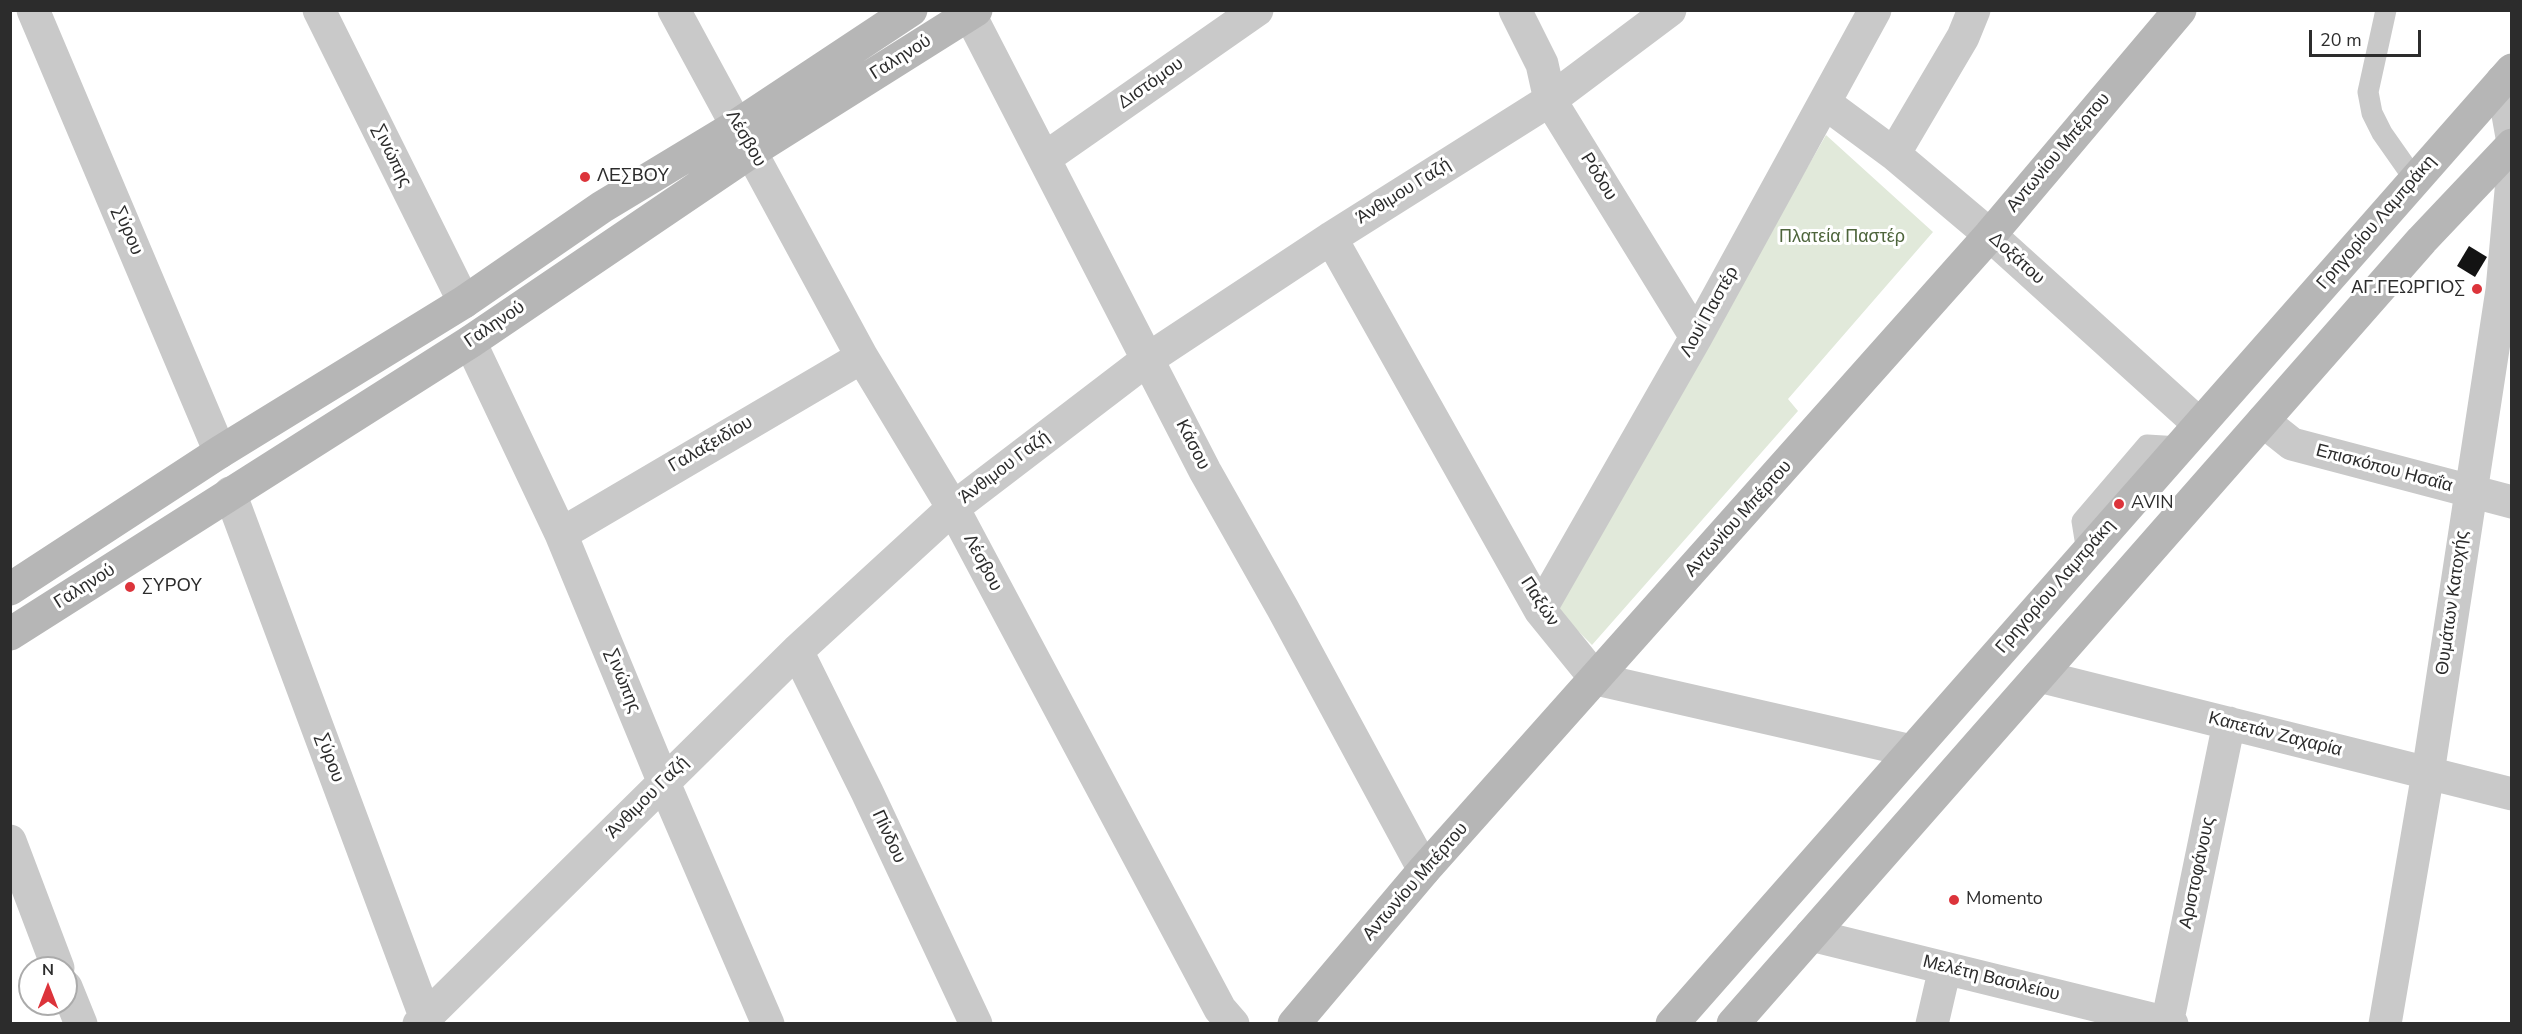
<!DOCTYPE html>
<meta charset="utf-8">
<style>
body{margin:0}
#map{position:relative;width:2522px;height:1034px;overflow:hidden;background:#fff;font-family:"Nunito Sans",sans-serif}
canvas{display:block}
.frame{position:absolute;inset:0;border:12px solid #2c2c2c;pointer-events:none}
.north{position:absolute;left:18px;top:956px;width:60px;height:60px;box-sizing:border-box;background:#fff;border:2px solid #ababab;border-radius:50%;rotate:0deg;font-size:16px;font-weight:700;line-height:24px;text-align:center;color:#2c2c2c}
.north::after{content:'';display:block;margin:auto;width:21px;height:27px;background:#dc343b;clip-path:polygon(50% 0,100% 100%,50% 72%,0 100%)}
.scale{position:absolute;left:2309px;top:30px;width:112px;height:27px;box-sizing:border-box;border:3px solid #2c2c2c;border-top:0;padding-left:8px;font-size:18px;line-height:21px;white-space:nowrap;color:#2c2c2c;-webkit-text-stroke:4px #fff;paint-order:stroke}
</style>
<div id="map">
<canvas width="2522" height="1034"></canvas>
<div class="frame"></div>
<div class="north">N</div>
<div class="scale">20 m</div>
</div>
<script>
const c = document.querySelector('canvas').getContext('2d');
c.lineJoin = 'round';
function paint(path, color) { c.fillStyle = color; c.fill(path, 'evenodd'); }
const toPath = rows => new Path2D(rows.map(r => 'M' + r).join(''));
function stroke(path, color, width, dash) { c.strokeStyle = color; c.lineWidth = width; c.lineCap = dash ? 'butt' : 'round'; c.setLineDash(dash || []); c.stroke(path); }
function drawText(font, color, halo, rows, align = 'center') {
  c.font = font + ' "Nunito Sans",sans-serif'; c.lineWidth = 6; c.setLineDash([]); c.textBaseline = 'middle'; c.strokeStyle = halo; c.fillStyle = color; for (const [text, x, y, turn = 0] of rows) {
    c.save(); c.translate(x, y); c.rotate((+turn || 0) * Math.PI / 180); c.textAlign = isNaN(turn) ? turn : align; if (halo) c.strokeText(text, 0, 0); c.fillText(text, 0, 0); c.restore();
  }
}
paint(toPath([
 [1826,135,1933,232,1788,399,1798,411,1592,645,1554,607]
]), '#e1e9da');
paint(toPath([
 [2469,246,2487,257,2475,277,2457,266]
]), '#131313');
stroke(toPath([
 [2386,10,2368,92,2372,113,2382,133,2415,180],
 [2087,552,2082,521,2147,445,2180,447]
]), '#c9c9c9', 21);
stroke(toPath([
 [33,10,220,452],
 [319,10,464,302],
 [674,10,862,357,953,508,1220,1009,1233,1024],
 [1515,10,1542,64,1550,100,1696,337],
 [970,15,1205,471,1283,609,1424,870],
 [2502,81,2512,137],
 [1825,103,1894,154,1990,235,2199,424],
 [1894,154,1963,37,1974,10],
 [1045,158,1257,10],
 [1331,238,1540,610,1596,679,1912,751],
 [470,342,561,534,664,783,768,1024],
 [2263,421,2292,444,2512,502],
 [230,493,428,1024],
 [561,534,862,357],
 [1540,610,1696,337,1875,10],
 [797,651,867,792,976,1024],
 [2039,676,2512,794],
 [10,841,58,968],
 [1811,935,2172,1024],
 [66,987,81,1024],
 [419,1024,797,651,953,508,1148,359,1331,238,1550,100,1670,10],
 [1932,1024,1945,968],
 [2167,1024,2229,723],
 [2385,1024,2428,773,2502,290,2512,180]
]), '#c9c9c9', 33);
stroke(toPath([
 [10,589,220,452,464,302,602,207,736,126,911,10],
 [10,634,470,342,752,151,976,10],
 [1294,1024,1424,870,1990,235,2180,10],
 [1672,1024,2512,70],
 [1733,1024,2422,240,2512,145]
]), '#b6b6b6', 33);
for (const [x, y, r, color] of [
 [585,177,6,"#dc343b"],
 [2477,289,6,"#dc343b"],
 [2119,504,6,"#dc343b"],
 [130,587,6,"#dc343b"],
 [1954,900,6,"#dc343b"]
]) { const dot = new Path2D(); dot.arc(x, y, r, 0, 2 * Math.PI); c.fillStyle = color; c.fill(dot); stroke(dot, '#fff', 2); }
drawText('18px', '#2c2c2c', '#fff', [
 ["Γαληνού",901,58,-32],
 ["Διστόμου",1151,84,-35],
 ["Λέσβου",745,139,60],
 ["Αντωνίου Μπέρτου",2059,153,-50],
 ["Σινώπης",391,156,64],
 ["Ρόδου",1598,177,58],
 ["Άνθιμου Γαζή",1404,192,-32],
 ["Γρηγορίου Λαμπράκη",2377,223,-49],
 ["Σύρου",127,231,67],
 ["Δοξάτου",2016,259,42],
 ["Λουί Παστέρ",1710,312,-61],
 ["Γαληνού",495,325,-34],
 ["Γαλαξειδίου",711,445,-30],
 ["Κάσου",1192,445,63],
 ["Άνθιμου Γαζή",1005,468,-37],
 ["Επισκόπου Ησαΐα",2384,469,15],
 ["Αντωνίου Μπέρτου",1739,519,-48],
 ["Λέσβου",982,563,62],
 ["Γαληνού",85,587,-32],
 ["Γρηγορίου Λαμπράκη",2056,587,-49],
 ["Παξών",1539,602,57],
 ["Θυμάτων Κατοχής",2453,603,-82],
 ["Σινώπης",622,681,68],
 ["Καπετάν Ζαχαρία",2275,735,14],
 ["Σύρου",329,758,70],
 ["Άνθιμου Γαζή",648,798,-45],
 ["Πίνδου",888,837,65],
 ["Αριστοφάνους",2198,873,-78],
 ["Αντωνίου Μπέρτου",1416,882,-49],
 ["Μελέτη Βασιλείου",1991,979,14]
]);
drawText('18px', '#2c2c2c', '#fff', [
 ["ΛΕΣΒΟΥ",597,177],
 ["ΑΓ.ΓΕΩΡΓΙΟΣ",2465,289,"right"],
 ["AVIN",2131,504],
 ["ΣΥΡΟΥ",142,587],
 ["Momento",1966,900]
], 'left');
drawText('18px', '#4e653c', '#fff', [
 ["Πλατεία Παστέρ",1842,238]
]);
</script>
